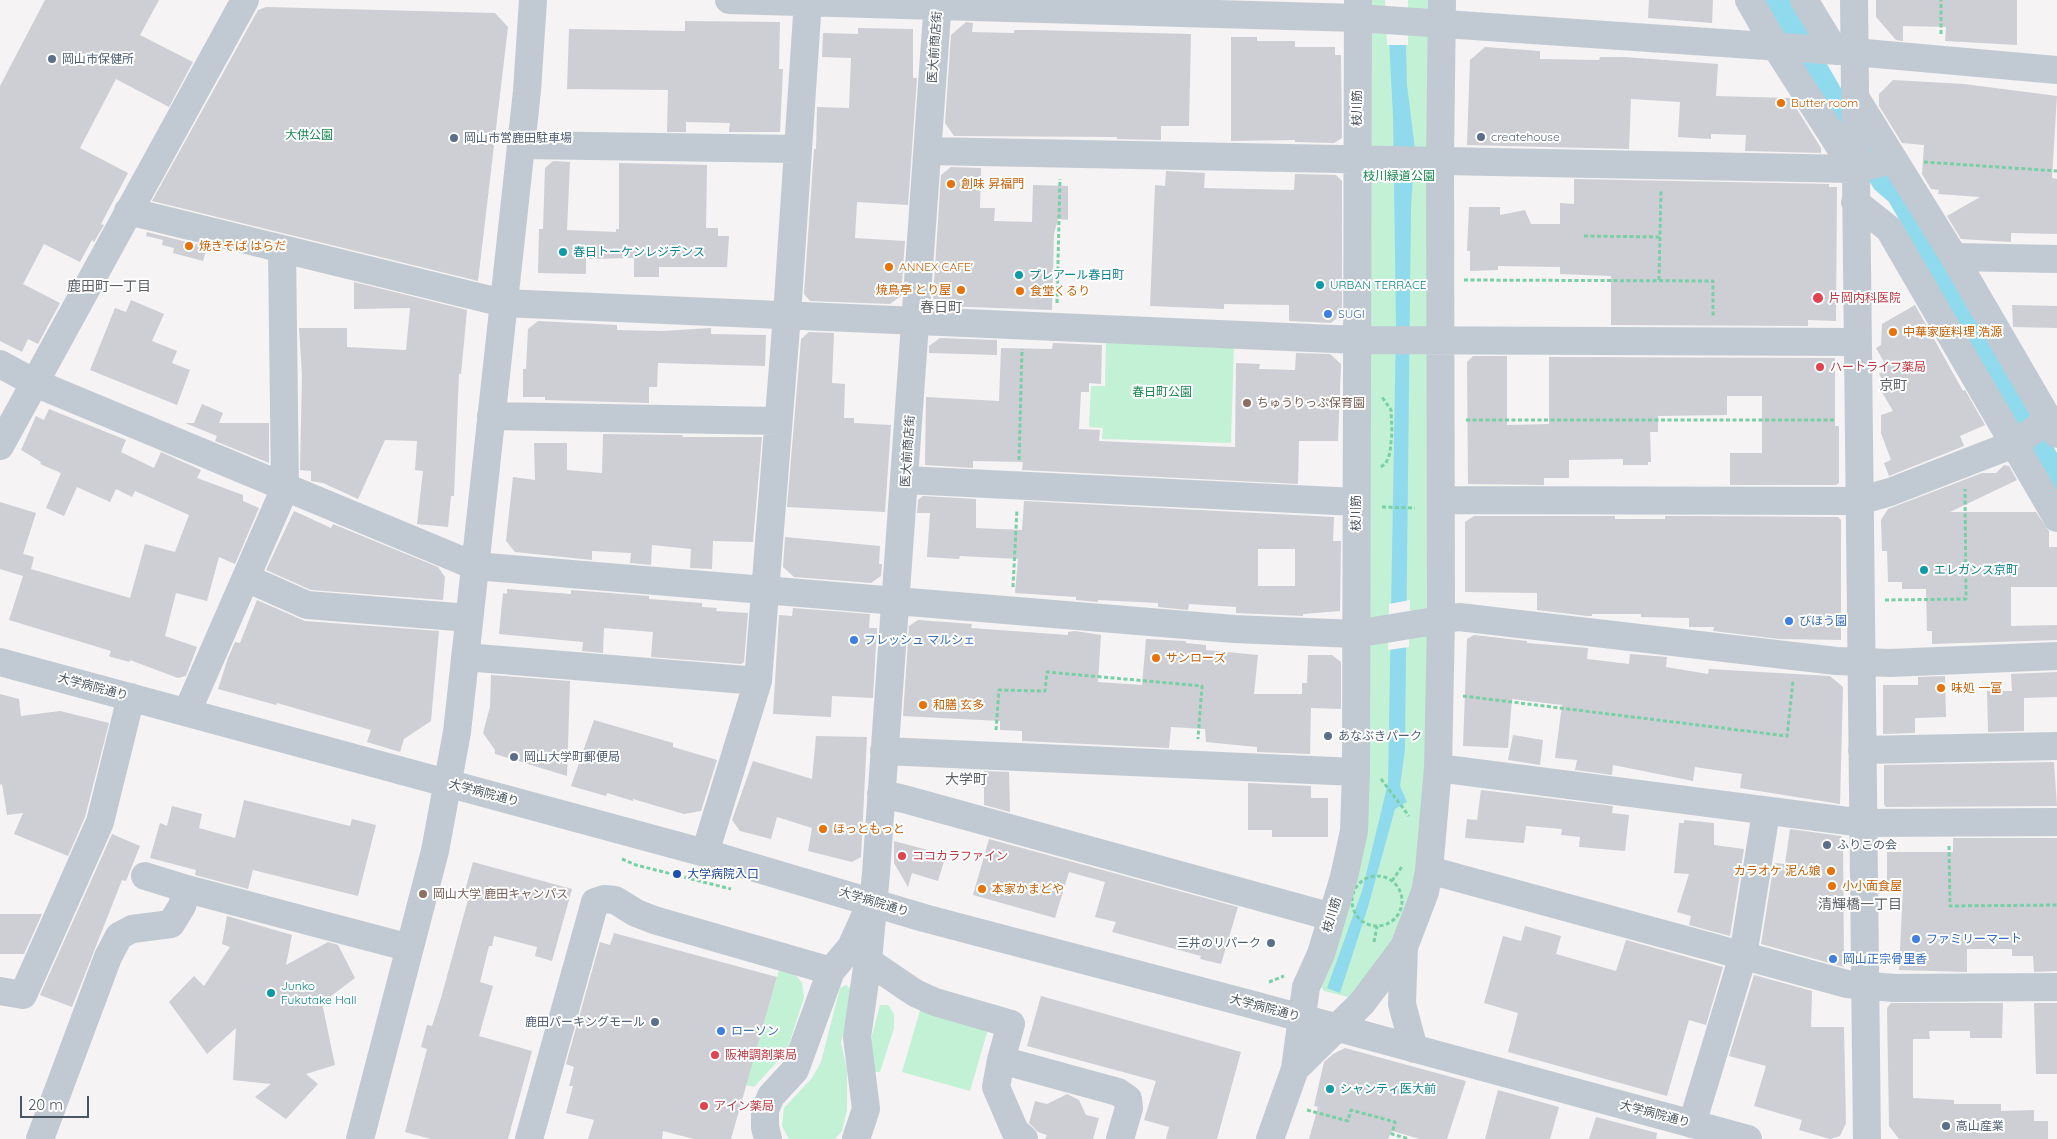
<!DOCTYPE html>
<meta charset="utf-8">
<style>
body{margin:0}
#map{position:relative;width:2057px;height:1139px;overflow:hidden;background:#f5f3f3;font-family:Quicksand,sans-serif}
canvas{display:block}
.scale{position:absolute;left:20px;top:1096px;width:69px;height:22px;box-sizing:border-box;border:2px solid #4a5661;border-top:0;padding-left:6px;font-size:15px;line-height:18px;white-space:nowrap;color:#4a5661;-webkit-text-stroke:4px #fff;paint-order:stroke}
</style>
<div id="map">
<canvas width="2057" height="1139"></canvas>
<div class="scale">20 m</div>
</div>
<script>
const c = document.querySelector('canvas').getContext('2d');
c.lineJoin = 'round';
function paint(path, color) { c.fillStyle = color; c.fill(path, 'evenodd'); }
const toPath = rows => new Path2D(rows.map(r => 'M' + r).join(''));
function stroke(path, color, width, dash) { c.strokeStyle = color; c.lineWidth = width; c.lineCap = dash ? 'butt' : 'round'; c.setLineDash(dash || []); c.stroke(path); }
function drawText(font, color, halo, rows, align = 'center') {
  c.font = font + ' Quicksand,"Noto Sans JP",sans-serif'; c.lineWidth = 4; c.setLineDash([]); c.textBaseline = 'middle'; c.strokeStyle = halo; c.fillStyle = color; for (const [text, x, y, turn = 0] of rows) {
    c.save(); c.translate(x, y); c.rotate((+turn || 0) * Math.PI / 180); c.textAlign = isNaN(turn) ? turn : align; if (halo) c.strokeText(text, 0, 0); c.fillText(text, 0, 0); c.restore();
  }
}
paint(toPath([
 [1369,0,1431,0,1427,768,1412,900,1400,930,1355,993,1348,997,1324,991,1321,986,1339,932],
 [1106,342,1234,346,1231,443,1102,439,1103,428,1089,427,1091,386,1105,386],
 [780,967,794,973,802,983,804,997,787,1051,754,1087,746,1085],
 [846,985,854,991,841,1042,847,1070,847,1110,842,1131,835,1139,789,1139,782,1126,784,1108,812,1078,821,1062,840,988],
 [880,1005,888,1005,894,1014,894,1028,880,1072,874,1072,870,1043],
 [921,1007,989,1026,970,1091,902,1072]
]), '#c3f1d5');
paint(toPath([
 [1387,0,1405,0,1407,85,1415,149,1411,206,1405,749,1400,786,1407,802,1395,809,1368,907,1340,993,1327,988,1362,891,1388,783,1396,325,1393,117],
 [1761,0,1790,0,1891,175,2057,453,2057,493,1889,202,1874,189]
]), '#90daee');
paint(toPath([
 [1385,0,1408,0,1408,45,1387,45],
 [1410,600,1409,647,1388,650,1389,604]
]), '#f5f3f3');
paint(toPath([
 [45,0,159,0,140,35,193,62,169,107,116,79,80,148,128,173,101,224,104,225,94,242,92,240,80,262,44,244,23,284,60,303,38,344,28,339,22,352,0,341,0,86],
 [1649,0,1713,0,1712,23,1648,18],
 [1876,0,2017,0,2017,45,1945,41,1946,27,1903,26,1903,41,1896,40,1876,17],
 [266,7,495,13,508,27,478,281,152,201,258,10],
 [685,21,780,22,779,69,783,69,780,132,729,132,730,123,686,122,686,132,667,132,668,90,567,89,569,29,685,31],
 [966,22,973,23,972,32,1014,33,1014,30,1033,30,1191,34,1189,126,1161,126,1161,140,1117,139,1117,137,954,136,945,123,951,35],
 [858,28,913,29,913,78,917,78,908,205,857,202,855,238,905,241,901,296,890,304,810,301,804,294,814,149,816,149,817,107,849,108,851,58,822,57,823,33,858,34],
 [1231,37,1257,37,1257,41,1295,41,1295,47,1335,47,1335,55,1341,55,1342,138,1334,143,1295,142,1295,140,1231,141],
 [1485,47,1540,51,1540,59,1599,60,1600,57,1624,57,1718,64,1716,96,1790,98,1821,148,1821,153,1745,151,1746,135,1711,134,1711,139,1678,137,1680,102,1631,99,1629,149,1467,145,1470,60],
 [1893,80,1964,84,2057,96,2052,178,2057,179,2057,234,2011,233,2011,242,1961,239,1947,216,1980,197,1938,194,1939,190,1931,189,1922,174,1924,145,1902,143,1879,106,1879,94],
 [553,161,570,162,567,230,616,232,616,229,619,229,619,163,707,165,706,228,718,228,718,236,729,236,727,267,659,267,659,277,634,277,634,258,586,259,586,274,538,273,539,229,543,229,545,168],
 [951,167,981,168,980,208,995,208,994,221,1032,222,1033,185,1068,186,1068,220,1058,219,1054,234,1052,310,943,306,933,298,941,175],
 [1166,171,1205,173,1204,188,1251,189,1294,190,1295,174,1336,175,1342,181,1342,314,1331,323,1289,321,1289,305,1224,304,1224,309,1150,306,1155,185,1165,186],
 [1574,179,1829,184,1829,187,1837,187,1836,321,1808,320,1808,326,1611,325,1611,276,1560,274,1560,267,1498,266,1498,270,1470,271,1470,251,1467,251,1469,207,1500,207,1500,215,1525,210,1531,224,1560,224,1560,203,1574,204],
 [147,232,207,247,203,261,173,253,174,248,162,245,163,240,146,236],
 [354,282,467,310,461,374,459,374,454,496,451,496,448,527,417,524,423,471,415,470,417,441,385,440,358,499,323,483,311,481,311,471,300,470,302,375,299,328,347,328,347,347,406,350,410,308,354,309],
 [131,300,164,314,152,341,177,351,172,363,190,370,177,405,90,370,115,308,126,312],
 [1915,305,1963,391,1965,390,1985,425,1960,436,1964,446,1889,476,1884,463,1891,460,1881,433,1881,415,1893,411,1879,387,1885,384,1879,374,1884,371,1880,365,1884,362,1876,348,1881,345,1882,324],
 [2012,305,2057,306,2057,328,2013,327],
 [538,321,617,325,617,330,662,331,711,328,711,334,766,335,765,366,658,363,657,387,649,387,649,403,545,400,545,397,523,397,523,369,526,369,528,329],
 [809,332,834,333,832,383,845,384,844,418,854,418,854,423,891,425,885,512,787,507,801,339],
 [940,338,997,340,997,355,929,353,929,346],
 [1053,343,1102,345,1101,384,1089,383,1089,392,1081,392,1079,429,1100,430,1099,441,1208,446,1235,447,1236,363,1260,364,1259,369,1295,370,1296,353,1330,354,1341,364,1338,441,1299,441,1298,484,1022,470,1023,462,973,461,973,468,925,465,926,397,999,401,1001,348,1052,349],
 [1473,356,1507,356,1507,425,1549,424,1549,357,1835,358,1835,426,1839,426,1839,483,1836,485,1730,485,1730,453,1762,453,1762,396,1727,396,1727,415,1658,416,1658,432,1650,432,1651,462,1648,462,1648,465,1623,465,1623,459,1569,460,1569,478,1544,478,1544,485,1468,484,1467,362],
 [202,404,223,413,219,423,269,423,269,463,215,441,217,436,185,423,194,423],
 [49,409,126,440,121,452,154,468,161,452,201,470,197,478,243,495,243,501,259,508,235,564,219,557,207,601,176,593,165,636,197,647,186,676,178,678,130,660,130,662,111,657,109,656,111,651,9,620,23,576,0,569,0,502,36,513,23,554,34,557,31,569,130,598,145,544,175,552,189,515,135,491,132,497,116,489,110,502,77,487,64,516,46,508,61,473,40,464,41,462,21,450,36,416,44,420],
 [603,434,683,435,682,437,762,437,753,542,713,541,712,569,690,568,691,549,652,545,651,565,630,563,631,553,592,551,592,560,515,552,506,541,513,477,535,480,534,443,567,443,567,470,602,473],
 [2004,465,2009,466,2017,480,1950,512,2036,512,2049,531,2049,547,2057,547,2057,587,2011,587,2011,626,2057,625,2057,640,1932,644,1932,631,1927,631,1926,589,1902,589,1902,582,1888,582,1887,551,1882,551,1881,520,1888,509,1982,473,1996,473],
 [923,496,976,499,976,528,1022,530,1024,501,1334,517,1333,541,1341,541,1340,611,1303,614,1303,616,1236,613,1236,607,1189,604,1188,610,1158,607,1158,603,1098,600,1098,602,1076,600,1076,597,1015,593,1018,559,960,556,959,559,927,557,930,513,917,513,918,500],
 [1258,549,1295,549,1295,586,1258,586],
 [294,511,331,528,333,524,438,567,445,577,443,600,311,590,266,570],
 [1474,516,1615,516,1615,519,1665,519,1665,516,1688,516,1838,517,1841,520,1841,640,1779,639,1713,631,1714,627,1689,627,1689,618,1641,617,1641,614,1592,614,1592,616,1587,616,1537,610,1537,593,1465,592,1465,522],
 [785,537,880,546,879,564,882,564,881,576,871,583,794,577,783,567],
 [507,589,571,594,571,590,649,596,649,599,702,603,702,607,717,608,716,611,748,613,744,662,741,664,651,657,653,632,604,628,603,653,582,651,583,642,499,634,503,593,507,594],
 [257,600,305,621,439,631,431,721,404,739,400,752,367,742,371,730,277,703,276,705,218,689,228,658,235,642,240,643],
 [793,608,870,614,869,628,877,628,873,698,832,696,831,717,773,714,779,615,792,616],
 [918,620,972,624,971,628,1068,635,1068,632,1075,631,1101,635,1098,682,1142,685,1146,639,1186,641,1186,643,1206,645,1206,650,1258,655,1254,694,1302,694,1302,683,1307,683,1308,655,1332,655,1341,662,1341,709,1311,708,1310,754,1257,752,1257,747,1206,742,1205,729,1171,727,1169,748,1022,741,1022,731,1000,730,1000,721,903,716,909,626],
 [1474,635,1527,641,1527,643,1588,648,1587,659,1629,664,1630,654,1667,657,1666,667,1708,674,1709,669,1830,676,1843,687,1840,804,1740,788,1742,774,1695,767,1693,781,1613,765,1612,775,1575,770,1577,760,1555,758,1562,705,1512,699,1508,748,1463,746,1467,639],
 [2057,672,2057,697,2024,698,2024,731,1988,732,1987,691,2012,691,2011,674],
 [491,675,570,681,567,776,495,754,495,750,483,733,490,707],
 [1945,676,1946,717,1915,718,1915,733,1883,734,1883,685,1918,685,1918,677],
 [0,694,19,699,21,716,60,711,109,723,85,817,68,856,14,834,23,813,7,815,2,784,0,785],
 [594,720,673,743,673,747,717,760,701,811,684,814,633,799,633,801,607,793,606,796,571,786],
 [1513,735,1543,740,1540,765,1508,760],
 [816,736,867,737,861,857,852,862,808,851,812,828,777,817,771,839,740,831,732,820,753,761,812,779],
 [2054,762,2057,806,1886,807,1884,805,1884,765],
 [984,771,1009,772,1010,812,984,805],
 [1248,783,1311,786,1311,798,1328,798,1328,837,1272,837,1272,830,1248,830],
 [1481,790,1613,806,1612,813,1629,815,1625,851,1579,847,1580,837,1561,835,1562,829,1526,826,1524,843,1465,838,1467,819,1477,820],
 [244,800,350,826,352,819,376,825,358,896,253,870,248,889,195,875,196,870,150,858,160,823,167,826,172,806,202,814,199,828,235,838],
 [1684,820,1714,823,1714,845,1744,849,1730,936,1689,925,1691,916,1677,912,1689,874,1674,873,1679,823,1684,823],
 [1790,829,1841,836,1843,838,1844,967,1761,944,1774,863,1785,864],
 [112,834,140,846,126,881,122,880,72,1007,40,995],
 [1953,838,2057,838,2057,971,2034,972,2033,956,2012,956,2012,949,1967,949,1967,972,1899,970,1903,888,1887,888,1887,852,1953,852],
 [989,839,1238,907,1221,964,1200,959,1201,956,1112,932,1116,922,1095,917,1105,882,1069,872,1055,918,973,895],
 [894,841,946,855,938,881,912,873,908,887,894,863],
 [473,862,572,889,552,961,535,956,537,947,494,936,492,946,489,946,480,982,493,986,479,1036,532,1051,508,1139,431,1139,405,1132,427,1049,421,1047,427,1025,432,1026,441,998,469,896,464,894],
 [0,914,42,914,24,954,0,954],
 [227,916,292,935,286,965,328,942,338,945,355,978,322,1003,335,1065,306,1074,318,1084,286,1119,255,1097,271,1084,233,1080,236,1028,207,1054,169,1002,194,976,204,986,230,947,222,944],
 [1525,926,1561,936,1556,954,1616,971,1626,940,1723,967,1706,1025,1689,1020,1667,1096,1508,1052,1518,1013,1484,1003,1503,936,1521,941],
 [614,933,777,977,731,1139,694,1139,663,1131,662,1139,588,1139,594,1120,566,1113,573,1086,569,1086,574,1067,566,1064,600,942,610,945],
 [1754,975,1812,991,1811,1027,1844,1027,1846,1123,1840,1136,1830,1139,1799,1130,1802,1120,1754,1106,1766,1066,1729,1056],
 [1041,996,1241,1052,1217,1139,1166,1139,1169,1127,1144,1120,1156,1081,1027,1046],
 [1891,1003,2003,1003,2002,1038,1970,1038,1970,1031,1929,1031,1930,1039,1913,1039,1913,1098,1954,1100,1954,1104,2001,1104,2001,1111,2034,1110,2034,1121,2048,1121,2048,1139,1899,1139,1889,1126,1887,1008],
 [2034,1003,2057,1003,2057,1074,2036,1074],
 [1345,1048,1466,1081,1447,1139,1420,1139,1392,1131,1388,1139,1309,1139,1318,1107,1314,1106,1324,1062,1333,1054],
 [1498,1090,1559,1107,1550,1139,1485,1139],
 [1067,1094,1079,1100,1086,1115,1099,1118,1093,1139,1045,1139,1047,1135,1038,1132,1029,1123,1035,1101,1047,1104],
 [1596,1117,1657,1133,1656,1139,1589,1139]
]), '#cdcfd5');
stroke(toPath([
 [1941,34,1941,0],
 [1924,162,2057,171],
 [1584,236,1660,237],
 [1464,280,1713,281,1713,318],
 [1659,280,1661,189],
 [1057,303,1060,179],
 [1466,420,1834,420],
 [1019,460,1022,349],
 [1381,467,1386,463,1390,453,1392,432,1391,410,1382,397],
 [1382,507,1415,508],
 [1013,587,1017,509],
 [1885,600,1966,599,1965,489],
 [1463,696,1787,736,1793,681],
 [996,730,999,690,1045,691,1047,672,1202,686,1198,739],
 [1381,779,1409,816],
 [1949,846,1950,906,2057,905],
 [622,859,636,865,731,889],
 '1352 901a25 25 0 1 1 50 0a25 25 0 1 1-50 0Z',
 [1392,881,1403,865],
 [1374,942,1377,926],
 [1269,982,1284,976],
 [1307,1110,1348,1121,1351,1110,1395,1122,1392,1134,1409,1139]
]), '#7ad0a6', 3, [4, 2.5]);
stroke(toPath([
 [729,0,1357,18,1854,52,2057,70],
 [1749,0,1776,47,1854,169],
 [1804,0,1835,51],
 [1854,0,1867,1139],
 [1855,97,1954,257,2057,259],
 [521,145,797,149],
 [928,151,1854,169,1893,160],
 [1855,202,1889,229,2057,518],
 [128,211,503,303,1357,340,1856,342],
 [1954,257,2057,434],
 [0,364,35,383,475,566,1234,629,1355,634,1459,617,1836,661,1890,663,2057,656],
 [491,416,777,421],
 [0,446,245,0],
 [906,480,1356,502],
 [1441,500,1859,501,1890,492,2014,444,2043,424,2057,423],
 [246,578,307,605,469,618],
 [465,657,758,681],
 [0,662,705,853,924,918,1250,1004,1748,1139],
 [187,712,285,488,282,249],
 [1862,750,2057,746],
 [884,751,1356,772],
 [1438,768,1863,823,2057,822],
 [881,794,904,799,1332,917],
 [705,853,758,681,787,315,808,0],
 [1429,870,1847,984,1894,988,2057,987],
 [145,876,187,889,395,944],
 [1404,947,1402,1004,1414,1049],
 [868,961,915,993,935,1002,1011,1024,1001,1060,1118,1092,1128,1099,1129,1108,1120,1139],
 [0,991,23,995,100,822,131,697],
 [1001,1060,996,1087,1015,1131,1024,1139],
 [1295,1069,1362,1003,1404,947,1425,892,1429,870,1438,768,1441,620,1440,162,1442,0],
 [1692,1124,1743,956,1766,812],
 [40,1139,108,957,119,936,132,929,171,924,182,906,187,889],
 [360,1139,435,851,457,732,527,91,533,0],
 [529,1139,595,902,604,899,615,900,636,913,654,920,831,971],
 [768,1139,765,1127,765,1110,771,1096,795,1070,831,971,851,947,866,914],
 [856,1139,866,1109,857,1037,868,961,876,873,938,0],
 [1270,1139,1295,1069,1306,987,1321,954,1344,877,1354,831,1356,772,1358,1]
]), '#c1cad2', 28);
for (const [x, y, r, color] of [
 [52,59,5,"#5c6f8a"],
 [1781,103,5,"#e8710a"],
 [1481,137,5,"#5c6f8a"],
 [454,138,5,"#5c6f8a"],
 [951,184,5,"#e8710a"],
 [189,246,5,"#e8710a"],
 [563,252,5,"#0f9aa8"],
 [889,267,5,"#e8710a"],
 [1019,275,5,"#0f9aa8"],
 [1320,285,5,"#0f9aa8"],
 [961,290,5,"#e8710a"],
 [1020,291,5,"#e8710a"],
 [1818,298,6,"#e0444e"],
 [1328,314,5,"#3f7fe0"],
 [1893,332,5,"#e8710a"],
 [1820,367,5,"#e0444e"],
 [1247,403,5,"#8d6e63"],
 [1924,570,5,"#0f9aa8"],
 [1789,621,5,"#3f7fe0"],
 [854,640,5,"#3f7fe0"],
 [1156,658,5,"#e8710a"],
 [1941,688,5,"#e8710a"],
 [923,705,5,"#e8710a"],
 [1328,736,5,"#5c6f8a"],
 [514,757,5,"#5c6f8a"],
 [823,829,5,"#e8710a"],
 [1827,845,5,"#5c6f8a"],
 [902,856,5,"#e0444e"],
 [1831,871,5,"#e8710a"],
 [677,874,5,"#1a4fb4"],
 [1832,886,5,"#e8710a"],
 [982,889,5,"#e8710a"],
 [423,894,5,"#8d6e63"],
 [1916,939,5,"#3f7fe0"],
 [1271,943,5,"#5c6f8a"],
 [1833,959,5,"#3f7fe0"],
 [271,993,5,"#0f9aa8"],
 [655,1022,5,"#5c6f8a"],
 [721,1031,5,"#3f7fe0"],
 [715,1055,5,"#e0444e"],
 [1330,1089,5,"#0f9aa8"],
 [704,1106,5,"#e0444e"],
 [1946,1126,5,"#5c6f8a"]
]) { const dot = new Path2D(); dot.arc(x, y, r, 0, 2 * Math.PI); c.fillStyle = color; c.fill(dot); stroke(dot, '#fff', 2); }
drawText('12px', '#4a5661', '#fff', [
 ["医大前商店街",935,47,-86],
 ["枝川筋",1357,108,-90],
 ["医大前商店街",908,451,-86],
 ["枝川筋",1356,513,-90],
 ["大学病院通り",93,687,15],
 ["大学病院通り",484,793,15],
 ["大学病院通り",874,902,17],
 ["枝川筋",1332,915,-73],
 ["大学病院通り",1265,1008,15],
 ["大学病院通り",1655,1114,15]
]);
drawText('12px', '#4e5e75', '#fff', [
 ["岡山市保健所",62,59],
 ["createhouse",1491,137],
 ["岡山市営鹿田駐車場",464,138],
 ["あなぶきパーク",1338,736],
 ["岡山大学町郵便局",524,757],
 ["ふりこの会",1837,845],
 ["三井のリパーク",1261,943,"right"],
 ["鹿田パーキングモール",645,1022,"right"],
 ["高山産業",1956,1126]
], 'left');
drawText('12px', '#c56008', '#fff', [
 ["Butter room",1791,103],
 ["創味 昇福門",961,184],
 ["焼きそば はらだ",199,246],
 ["ANNEX CAFE'",899,267],
 ["焼鳥亭 とり屋",951,290,"right"],
 ["食堂くるり",1030,291],
 ["中華家庭料理 浩源",1903,332],
 ["サンローズ",1166,658],
 ["味処 一富",1951,688],
 ["和膳 玄多",933,705],
 ["ほっともっと",833,829],
 ["カラオケ 泥ん娘",1821,871,"right"],
 ["小小面食屋",1842,886],
 ["本家かまどや",992,889]
], 'left');
drawText('12px', '#17864f', '#fff', [
 ["大供公園",309,135],
 ["枝川緑道公園",1399,176],
 ["春日町公園",1162,392]
]);
drawText('12px', '#0d838f', '#fff', [
 ["春日トーケンレジデンス",573,252],
 ["プレアール春日町",1029,275],
 ["URBAN TERRACE",1330,285],
 ["エレガンス京町",1934,570],
 ["Junko",281,986],
 ["Fukutake Hall",281,1000],
 ["シャンティ医大前",1340,1089]
], 'left');
drawText('12px', '#be3a42', '#fff', [
 ["片岡内科医院",1829,298],
 ["ハートライフ薬局",1830,367],
 ["ココカラファイン",912,856],
 ["阪神調剤薬局",725,1055],
 ["アイン薬局",714,1106]
], 'left');
drawText('12px', '#366cbe', '#fff', [
 ["SUGI",1338,314],
 ["びほう園",1799,621],
 ["フレッシュ マルシェ",864,640],
 ["ファミリーマート",1926,939],
 ["岡山正宗骨里香",1843,959],
 ["ローソン",731,1031]
], 'left');
drawText('12px', '#785e54', '#fff', [
 ["ちゅうりっぷ保育園",1257,403],
 ["岡山大学 鹿田キャンパス",433,894]
], 'left');
drawText('12px', '#164399', '#fff', [
 ["大学病院入口",687,874]
], 'left');
drawText('14px', '#5f6368', '#fff', [
 ["鹿田町一丁目",109,287],
 ["春日町",941,308],
 ["京町",1893,386],
 ["大学町",966,780],
 ["清輝橋一丁目",1860,905]
]);
</script>
